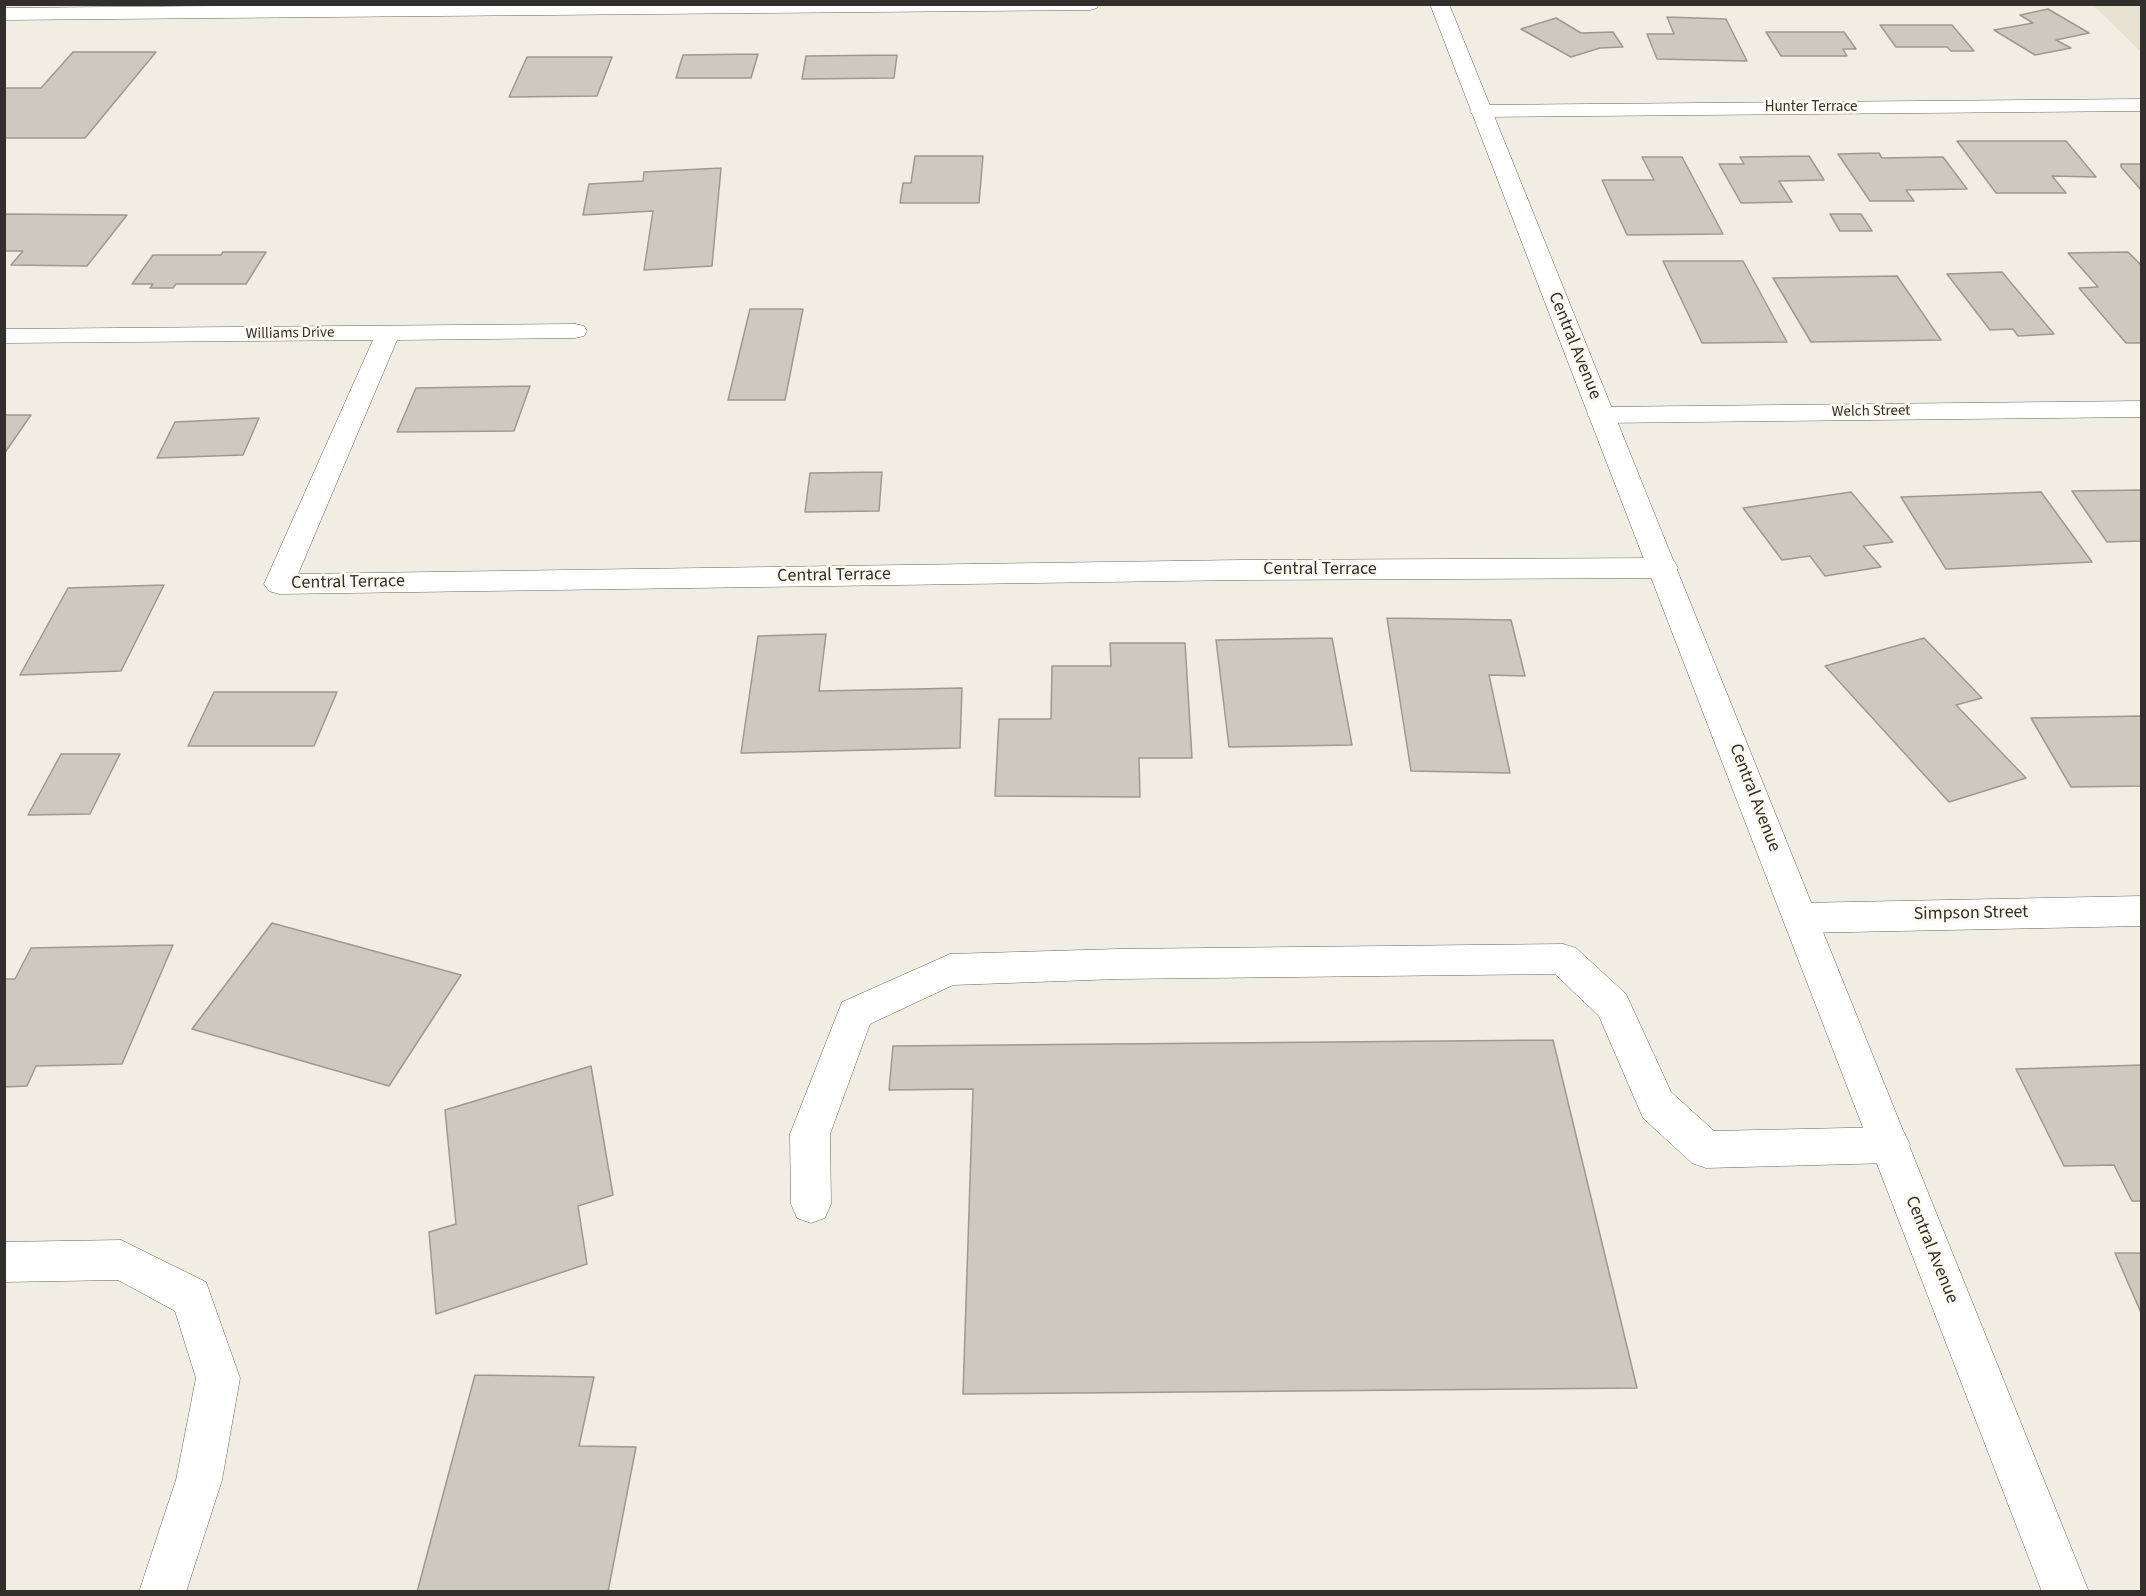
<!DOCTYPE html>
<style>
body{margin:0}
#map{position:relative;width:2146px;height:1596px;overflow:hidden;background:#f0ede3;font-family:"Source Sans 3",sans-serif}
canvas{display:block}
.frame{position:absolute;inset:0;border:6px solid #302f2b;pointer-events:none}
</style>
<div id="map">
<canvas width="2146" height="1596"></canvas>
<div class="frame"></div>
</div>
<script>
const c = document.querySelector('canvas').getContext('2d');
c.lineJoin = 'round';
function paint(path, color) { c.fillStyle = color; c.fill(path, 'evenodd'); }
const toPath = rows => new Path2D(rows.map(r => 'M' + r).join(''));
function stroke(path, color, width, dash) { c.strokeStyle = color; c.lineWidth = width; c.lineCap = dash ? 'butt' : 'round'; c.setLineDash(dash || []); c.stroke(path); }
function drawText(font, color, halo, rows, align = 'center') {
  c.font = font + ' "Source Sans 3",sans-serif'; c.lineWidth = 5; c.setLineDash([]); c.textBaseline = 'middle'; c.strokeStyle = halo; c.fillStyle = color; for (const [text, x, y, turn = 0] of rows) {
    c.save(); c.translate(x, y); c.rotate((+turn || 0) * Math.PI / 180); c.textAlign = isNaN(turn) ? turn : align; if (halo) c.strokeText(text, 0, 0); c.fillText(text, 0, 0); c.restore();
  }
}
paint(toPath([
 [2093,5,2141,5,2141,52]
]), '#e6e1d1');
const building = toPath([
 [2048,9,2089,33,2056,40,2071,48,2035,55,1994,30,2033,23,2020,15,2048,9],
 [1667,17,1726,19,1747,61,1657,59,1647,34,1674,34,1667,17],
 [1556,18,1581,33,1613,32,1623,47,1600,48,1571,57,1521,29,1556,18],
 [1880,25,1952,25,1974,51,1951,51,1947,47,1896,47,1880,25],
 [1766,32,1844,32,1856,49,1843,49,1847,56,1781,56,1766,32],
 [73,52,156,52,85,138,4,138,4,88,41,88,73,52],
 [758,54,751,78,676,78,683,55,758,54],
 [897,55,894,78,802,79,806,56,897,55],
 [527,57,612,57,597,96,509,97,527,57],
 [1957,141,2066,141,2096,177,2052,176,2066,193,1996,193,1957,141],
 [1879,153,1882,158,1943,157,1967,189,1906,190,1914,201,1870,201,1838,154,1879,153],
 [915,156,983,156,979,203,900,203,903,183,911,183,915,156],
 [1809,156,1824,180,1779,181,1792,202,1741,203,1719,164,1744,164,1740,157,1809,156],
 [1642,157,1682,157,1723,234,1627,235,1602,180,1654,180,1642,157],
 [2121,164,2142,164,2142,191,2121,167,2121,164],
 [721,168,712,266,644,270,653,211,583,215,589,184,643,181,644,172,721,168],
 [4,214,127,215,87,266,11,265,23,251,4,251,4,214],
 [1830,214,1861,214,1872,231,1840,231,1830,214],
 [223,252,266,252,246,284,176,284,173,288,150,288,153,284,132,284,153,255,221,255,223,252],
 [2128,252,2142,266,2142,343,2126,343,2079,288,2098,287,2068,253,2128,252],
 [1663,261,1743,261,1787,342,1702,343,1663,261],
 [2002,272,2054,334,2018,336,2013,329,1990,330,1947,274,2002,272],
 [1897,276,1941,340,1811,342,1773,278,1897,276],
 [750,309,803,309,785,400,728,400,750,309],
 [530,386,514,431,397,432,416,388,530,386],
 [4,415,31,415,4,454,4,415],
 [259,418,243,455,157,458,175,422,259,418],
 [882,472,879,511,805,512,810,473,882,472],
 [2142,490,2142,541,2107,542,2072,491,2142,490],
 [1851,492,1893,542,1863,546,1881,567,1825,576,1810,556,1782,560,1743,508,1851,492],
 [2041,492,2092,562,1946,569,1901,497,2041,492],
 [164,585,121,671,20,675,68,588,164,585],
 [1387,618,1511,620,1525,676,1489,675,1510,773,1411,771,1387,618],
 [826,634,819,691,962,688,960,748,741,753,758,636,826,634],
 [1332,638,1352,745,1229,747,1216,640,1332,638],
 [1924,638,1982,698,1956,705,2026,778,1949,802,1825,666,1924,638],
 [1110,643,1185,643,1192,758,1139,758,1140,797,995,796,999,719,1051,719,1052,666,1111,666,1110,643],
 [214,692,337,692,314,746,188,746,214,692],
 [2142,716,2142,786,2071,787,2031,718,2142,716],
 [61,754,120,754,90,814,28,815,61,754],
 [272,923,461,975,389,1086,192,1029,272,923],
 [173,945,122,1064,36,1066,27,1086,4,1087,4,979,15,979,31,948,173,945],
 [1553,1040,1637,1388,963,1394,973,1089,889,1090,893,1046,1553,1040],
 [2142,1065,2142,1201,2132,1201,2114,1165,2064,1166,2016,1069,2142,1065],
 [591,1066,613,1195,578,1206,587,1264,436,1314,429,1232,456,1224,445,1110,591,1066],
 [2115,1253,2142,1253,2142,1315,2115,1253],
 [475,1375,594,1377,579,1446,636,1447,608,1592,417,1592,475,1375]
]);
paint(building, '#ccc9bf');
stroke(building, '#9c9a90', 1.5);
const service = toPath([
 [1563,944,1576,948,1626,994,1671,1092,1714,1131,1890,1127,1904,1132,1910,1145,1904,1158,1890,1163,1706,1168,1692,1163,1643,1118,1599,1016,1555,974,1118,979,953,985,870,1024,830,1134,831,1204,825,1218,811,1223,797,1218,791,1204,790,1134,842,1002,950,954,1118,949,1563,944]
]);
const minor = toPath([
 [423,4,1099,4,1097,8,1090,10,4,20,4,8,423,4],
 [2142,99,2142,111,1480,117,1473,115,1470,111,1473,107,1480,105,2142,99],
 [575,324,584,326,587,331,584,336,575,338,397,340,298,574,1241,560,1664,558,1674,561,1678,568,1674,575,1664,578,1241,580,279,594,269,591,264,584,373,340,4,343,4,329,575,324],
 [2142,401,2142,417,1601,423,1592,421,1588,415,1592,409,1601,407,2142,401],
 [2142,896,2142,926,1801,933,1789,928,1783,918,1789,908,1801,903,2142,896],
 [121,1240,206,1282,240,1378,222,1480,186,1592,139,1592,176,1480,196,1378,175,1311,118,1280,4,1282,4,1242,121,1240]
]);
const tertiary = toPath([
 [1430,4,1449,4,2089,1592,2042,1592,1430,4]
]);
stroke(service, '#68665d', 1);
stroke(minor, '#68665d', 1);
stroke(tertiary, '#68665d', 1);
paint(service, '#fff');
paint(minor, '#fff');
paint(tertiary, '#fff');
drawText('15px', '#302f2b', '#fdfaf0', [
 ["Hunter Terrace",1811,108],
 ["Williams Drive",290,334,-1],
 ["Welch Street",1871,412,-1]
]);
drawText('18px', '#302f2b', '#fdfaf0', [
 ["Central Avenue",1574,346,68],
 ["Central Terrace",1320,570],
 ["Central Terrace",834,576,-1],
 ["Central Terrace",348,583,-1],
 ["Central Avenue",1754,798,69],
 ["Simpson Street",1971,914,-1],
 ["Central Avenue",1931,1250,68]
]);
</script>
